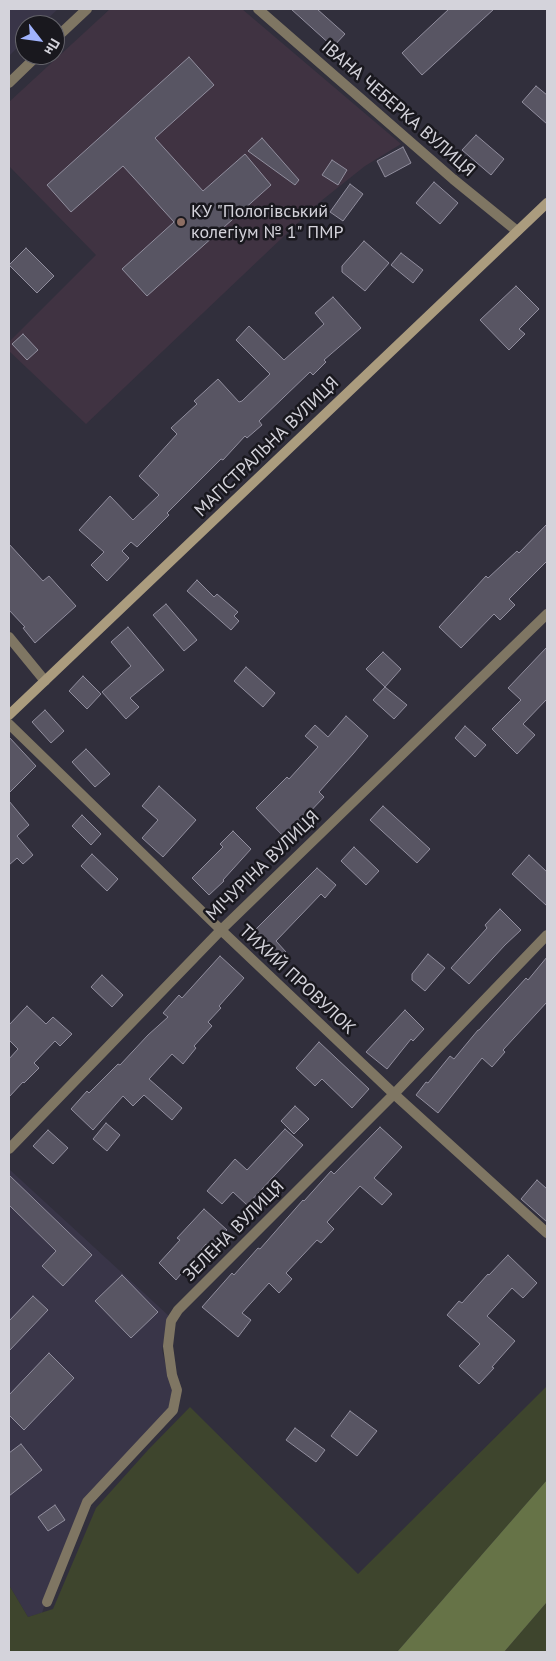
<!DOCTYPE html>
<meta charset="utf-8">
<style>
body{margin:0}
#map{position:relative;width:556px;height:1661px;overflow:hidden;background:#312f3c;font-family:"PT Sans",sans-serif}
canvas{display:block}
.frame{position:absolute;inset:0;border:10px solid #d4d3db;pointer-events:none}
.north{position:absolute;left:15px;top:15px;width:50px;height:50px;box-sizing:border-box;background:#19181e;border:1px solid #64636a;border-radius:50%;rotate:120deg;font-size:14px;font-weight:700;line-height:20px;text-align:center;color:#d4d3db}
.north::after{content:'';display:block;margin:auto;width:18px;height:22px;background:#a0b3fd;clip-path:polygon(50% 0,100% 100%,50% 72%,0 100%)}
</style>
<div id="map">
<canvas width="556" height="1661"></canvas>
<div class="frame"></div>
<div class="north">Пн</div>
</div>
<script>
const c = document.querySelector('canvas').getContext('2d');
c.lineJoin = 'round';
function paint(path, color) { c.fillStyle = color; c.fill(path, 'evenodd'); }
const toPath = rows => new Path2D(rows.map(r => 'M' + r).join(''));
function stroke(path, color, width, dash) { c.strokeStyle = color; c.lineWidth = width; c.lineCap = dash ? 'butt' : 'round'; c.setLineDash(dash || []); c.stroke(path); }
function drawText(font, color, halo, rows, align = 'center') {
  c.font = font + ' "PT Sans",sans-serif'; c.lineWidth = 5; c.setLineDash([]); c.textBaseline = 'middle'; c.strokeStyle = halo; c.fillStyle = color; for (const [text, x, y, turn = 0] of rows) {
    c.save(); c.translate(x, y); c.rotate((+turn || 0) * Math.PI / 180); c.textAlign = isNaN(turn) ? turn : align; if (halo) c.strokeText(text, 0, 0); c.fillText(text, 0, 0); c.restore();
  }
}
paint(toPath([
 [9,9,58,9,41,25,25,25,25,40,9,56],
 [9,1169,169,1316,162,1350,172,1390,169,1409,84,1501,56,1571,42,1613,28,1617,9,1585]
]), '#393548');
paint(toPath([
 [110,9,242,9,401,144,365,166,321,201,86,424,9,351,9,342,96,255,9,166,9,102]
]), '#403342');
paint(toPath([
 [547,1386,547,1480,397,1652,9,1652,9,1585,28,1617,53,1609,96,1508,148,1450,190,1407,358,1574],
 [547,1602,547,1652,504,1652]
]), '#3e452d');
paint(toPath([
 [547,1480,547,1602,504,1652,397,1652]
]), '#667347');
const building = toPath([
 [291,9,317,9,345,34,333,47,291,9],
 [449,9,494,9,422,75,402,53,449,9],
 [189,57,214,85,155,138,203,191,245,154,271,185,147,296,122,269,174,222,123,166,71,212,47,185,189,57],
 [536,86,547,95,547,124,522,102,536,86],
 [476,135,504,159,491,175,462,150,476,135],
 [262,138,299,180,295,185,248,151,262,138],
 [403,147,411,163,385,177,377,161,403,147],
 [332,160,347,170,338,185,322,175,332,160],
 [434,182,458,203,440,224,416,203,434,182],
 [350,184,363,194,343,221,330,212,350,184],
 [364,241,389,263,365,291,342,272,342,266,364,241],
 [26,248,54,276,37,293,9,265,26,248],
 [401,253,423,270,413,283,391,265,401,253],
 [516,286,539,309,519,329,525,334,509,350,480,320,516,286],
 [333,297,361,328,324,360,326,362,313,375,310,372,259,421,262,425,247,438,245,436,223,460,221,459,167,513,169,515,137,547,131,542,122,551,129,558,107,581,91,565,104,552,79,530,110,496,133,520,159,495,139,476,177,434,171,428,197,404,194,401,218,379,239,402,242,401,270,374,236,340,249,326,284,360,324,324,315,313,333,297],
 [23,334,38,350,27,360,12,344,23,334],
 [547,524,547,561,509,599,515,605,500,620,494,614,461,648,439,627,486,576,488,578,517,551,519,553,547,524],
 [9,544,43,581,49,576,76,606,35,643,23,628,25,627,9,610,9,544],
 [197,580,214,597,217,594,238,612,234,616,239,621,231,630,187,591,197,580],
 [166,604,197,640,184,651,153,615,166,604],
 [128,627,164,670,130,698,139,707,126,719,102,692,131,666,111,642,128,627],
 [547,647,547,699,523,724,535,735,517,754,492,729,521,700,508,688,547,647],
 [383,652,401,669,385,687,407,705,394,719,373,700,385,687,366,669,383,652],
 [246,667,275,693,263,707,234,681,246,667],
 [83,676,101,694,87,709,69,691,83,676],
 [45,710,64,731,51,743,32,722,45,710],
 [346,716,368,736,353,754,319,792,324,797,285,838,256,808,287,777,289,779,318,747,305,736,315,725,328,737,346,716],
 [465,726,486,745,475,757,455,738,465,726],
 [9,737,36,766,9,793,9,737],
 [86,749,110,774,95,787,72,762,86,749],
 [159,786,196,820,163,857,142,838,158,820,142,806,159,786],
 [9,801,29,825,17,836,33,855,23,864,17,858,9,865,9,801],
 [383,806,430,849,417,863,370,820,383,806],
 [82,815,101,834,91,845,72,826,82,815],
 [233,831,251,849,223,880,224,881,209,895,192,878,223,847,220,844,233,831],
 [354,847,379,871,366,885,341,861,354,847],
 [92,854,118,879,107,891,81,866,92,854],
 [529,855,547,872,547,906,512,874,529,855],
 [317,868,336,885,325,898,321,894,276,941,286,952,275,961,250,935,317,868],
 [500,909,521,930,505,945,469,984,451,968,487,928,485,925,500,909],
 [428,954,445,968,425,991,412,980,412,974,428,954],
 [220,956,244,978,219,1006,221,1008,208,1022,212,1026,194,1046,196,1048,183,1064,172,1054,149,1079,182,1108,172,1120,144,1095,133,1106,123,1096,93,1130,71,1109,87,1091,89,1093,118,1064,120,1065,148,1035,168,1017,163,1013,179,995,182,998,220,956],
 [547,957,547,1002,503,1050,505,1052,492,1067,482,1058,438,1113,416,1095,426,1082,428,1083,450,1056,454,1059,478,1030,479,1030,526,978,528,980,547,957],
 [102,975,123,995,112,1007,91,987,102,975],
 [27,1006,46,1024,53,1017,72,1034,60,1046,55,1041,34,1063,39,1068,24,1083,23,1082,9,1097,9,1059,18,1049,9,1040,9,1025,27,1006],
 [405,1010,424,1029,413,1041,411,1039,387,1069,366,1052,405,1010],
 [319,1042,369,1089,352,1108,322,1079,315,1086,296,1068,319,1042],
 [295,1106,309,1119,294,1134,281,1121,295,1106],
 [106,1123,120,1135,107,1151,93,1139,106,1123],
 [380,1127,402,1147,374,1178,392,1194,382,1205,360,1186,327,1222,334,1229,321,1243,317,1240,286,1273,292,1279,279,1293,269,1283,242,1313,251,1320,238,1337,202,1307,232,1273,234,1275,258,1248,260,1249,303,1200,304,1201,331,1171,334,1174,380,1127],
 [285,1129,303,1145,247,1205,233,1192,222,1204,207,1191,235,1159,247,1170,285,1129],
 [48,1130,68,1148,53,1164,33,1146,48,1130],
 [9,1175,92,1255,63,1286,42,1266,56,1251,9,1205,9,1175],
 [537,1180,547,1189,547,1222,521,1199,537,1180],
 [204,1209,227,1230,211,1247,206,1244,176,1280,159,1263,180,1240,177,1238,204,1209],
 [508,1255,537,1283,523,1298,512,1288,487,1316,515,1341,492,1367,494,1368,479,1384,459,1366,480,1344,447,1315,459,1301,462,1303,488,1274,489,1275,508,1255],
 [122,1275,158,1312,131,1338,95,1301,122,1275],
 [33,1296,48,1310,9,1351,9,1321,33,1296],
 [49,1353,74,1378,24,1430,9,1415,9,1395,49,1353],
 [350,1411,377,1431,357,1456,331,1436,350,1411],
 [295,1428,325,1450,316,1462,286,1440,295,1428],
 [21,1444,42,1470,9,1496,9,1453,21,1444],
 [55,1505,65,1520,48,1531,38,1517,55,1505]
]);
paint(building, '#585563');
stroke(building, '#918e9e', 1);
stroke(toPath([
 [258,9,453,179,517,231],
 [55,39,87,9],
 [9,83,38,55],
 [9,637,45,681],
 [9,724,221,930,394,1094,547,1233],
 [9,1149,221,930,547,614],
 [47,1602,87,1502,173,1410,177,1390,172,1375,168,1346,171,1321,178,1310,394,1094,547,935]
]), '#7f7663', 10);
stroke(toPath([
 [9,715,547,203]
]), '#ab9c7e', 10);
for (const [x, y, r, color] of [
 [181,222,5,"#8d6e63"]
]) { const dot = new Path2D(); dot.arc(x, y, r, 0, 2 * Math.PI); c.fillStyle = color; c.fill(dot); stroke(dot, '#19181e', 2); }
drawText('18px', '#d4d3db', '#19181e', [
 ["ІВАНА ЧЕБЕРКА ВУЛИЦЯ",398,109,41],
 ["МАГІСТРАЛЬНА ВУЛИЦЯ",267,447,-44],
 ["МІЧУРІНА ВУЛИЦЯ",263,866,-44],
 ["ТИХИЙ ПРОВУЛОК",297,980,43],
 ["ЗЕЛЕНА ВУЛИЦЯ",234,1231,-45]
]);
drawText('18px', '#d4d3db', '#19181e', [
 ["КУ \"Пологівський",191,212],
 ["колегіум № 1\" ПМР",191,233]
], 'left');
</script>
